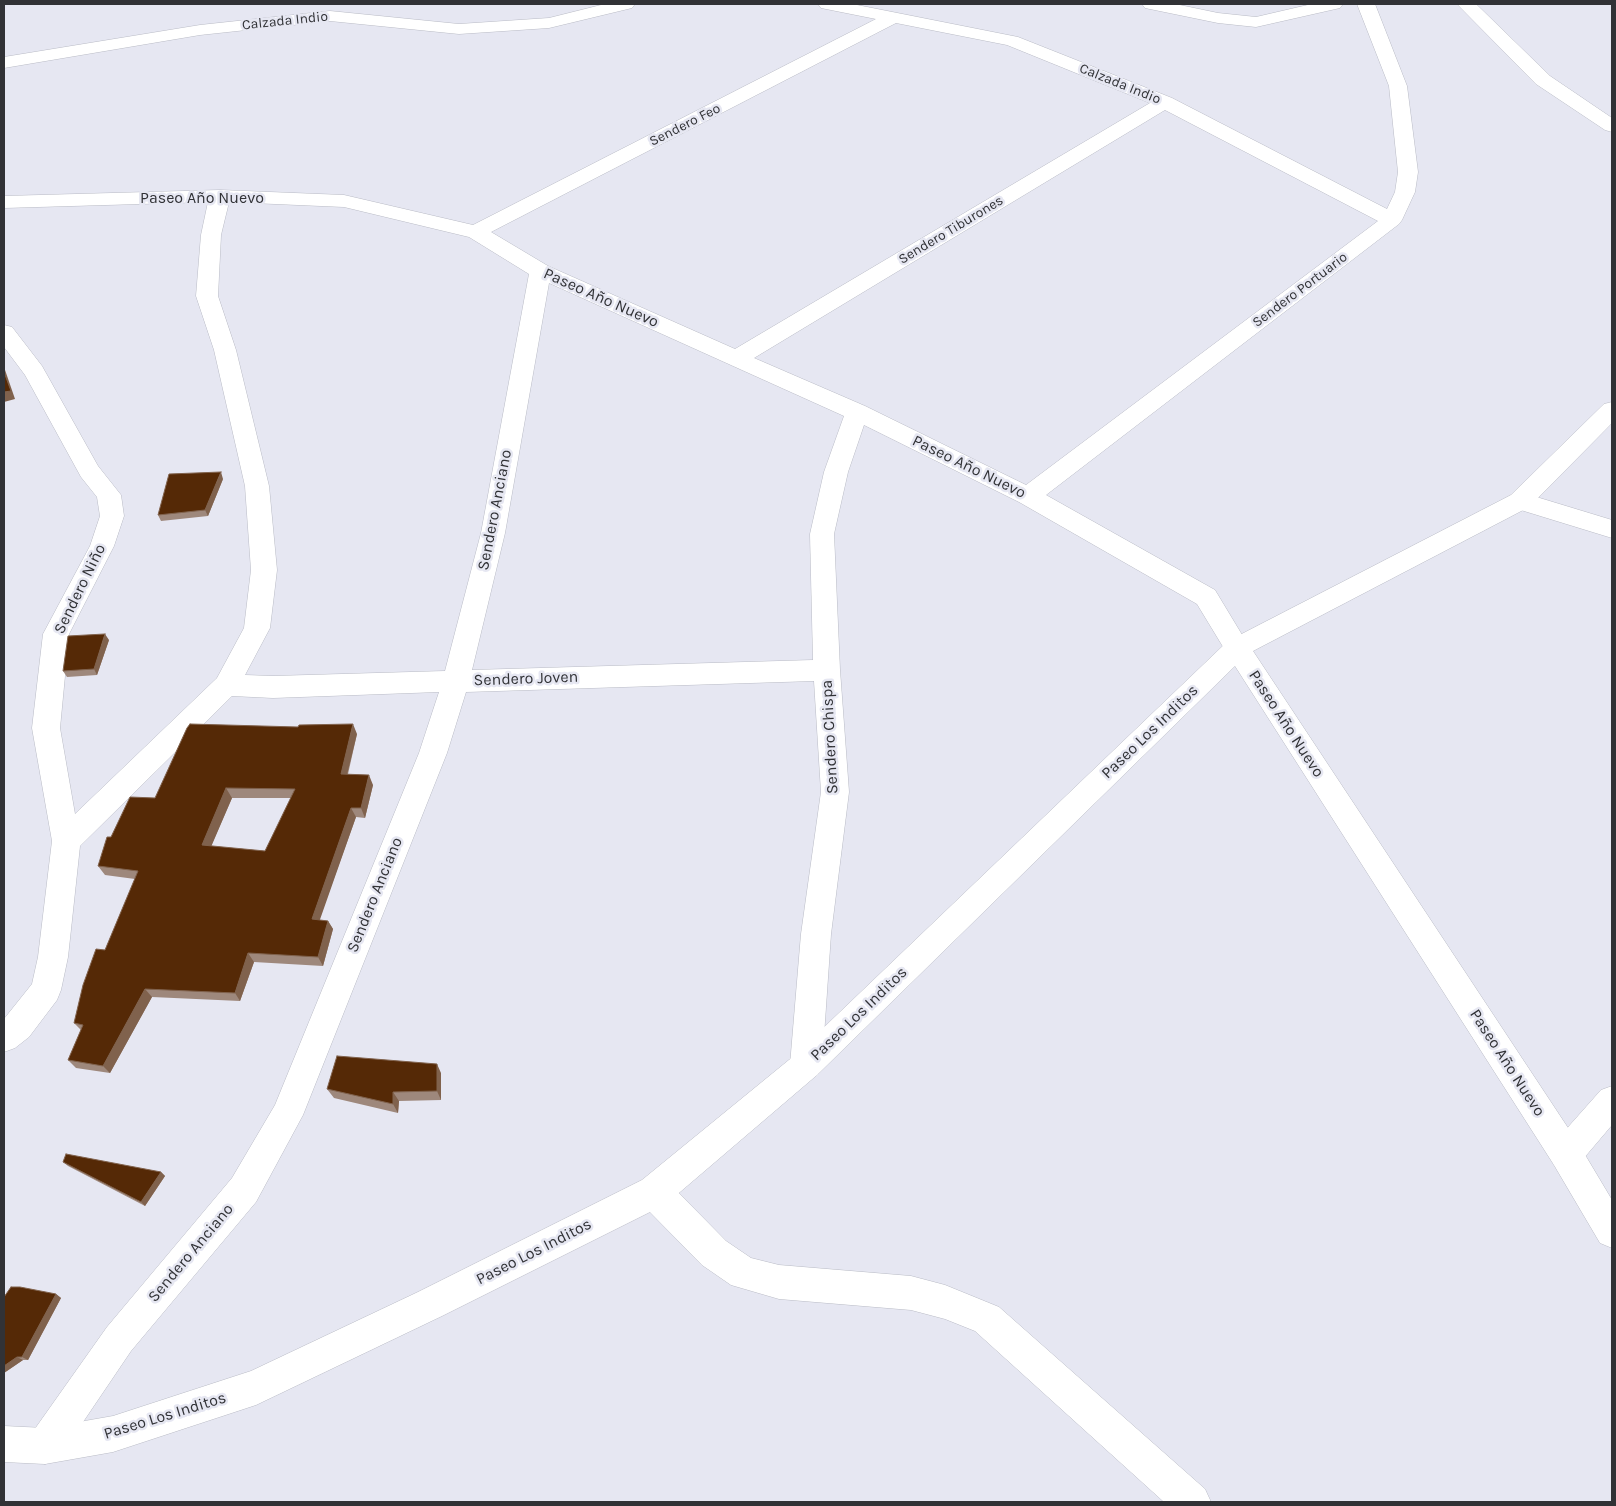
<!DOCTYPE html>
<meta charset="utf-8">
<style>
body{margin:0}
#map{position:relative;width:1616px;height:1506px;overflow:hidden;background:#e6e7f2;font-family:Karla,sans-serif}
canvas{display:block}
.frame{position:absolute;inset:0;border:5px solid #313236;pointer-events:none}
</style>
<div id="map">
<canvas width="1616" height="1506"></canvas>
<div class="frame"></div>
</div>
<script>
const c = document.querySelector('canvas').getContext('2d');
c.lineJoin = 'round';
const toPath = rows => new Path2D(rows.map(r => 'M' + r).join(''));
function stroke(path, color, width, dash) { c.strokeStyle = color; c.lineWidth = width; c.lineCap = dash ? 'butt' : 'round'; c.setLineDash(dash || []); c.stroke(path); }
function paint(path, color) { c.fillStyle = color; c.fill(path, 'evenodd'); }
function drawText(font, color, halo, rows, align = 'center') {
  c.font = font + ' Karla,sans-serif'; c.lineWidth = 5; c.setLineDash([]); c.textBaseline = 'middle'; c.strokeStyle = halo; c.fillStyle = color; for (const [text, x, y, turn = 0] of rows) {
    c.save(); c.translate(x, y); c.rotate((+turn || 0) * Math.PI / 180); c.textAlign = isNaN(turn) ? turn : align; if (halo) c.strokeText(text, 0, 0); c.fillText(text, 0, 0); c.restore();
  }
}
const minor = toPath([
 [605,4,635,4,632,8,549,28,459,34,330,21,200,35,4,68,4,57,200,25,330,11,459,24,549,18,605,4],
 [818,4,852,4,1018,37,1172,98,1387,209,1395,192,1398,172,1389,86,1357,4,1375,4,1407,86,1418,172,1415,192,1402,220,1399,224,1046,495,1215,590,1250,648,1246,655,1237,658,1228,655,1197,604,1019,502,864,425,848,472,834,534,840,670,849,792,831,934,822,1065,817,1075,806,1080,795,1075,790,1065,801,934,821,792,814,681,466,692,447,753,303,1115,256,1202,131,1351,58,1459,45,1464,32,1459,27,1446,32,1433,107,1327,232,1178,275,1105,419,753,439,692,273,698,232,696,80,846,68,957,61,990,57,1000,29,1037,15,1048,4,1052,4,1019,32,984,38,957,52,841,32,728,43,634,90,546,100,516,97,497,81,477,25,375,4,347,4,325,12,327,42,366,98,466,121,495,124,516,114,546,69,634,60,728,75,814,217,678,244,628,251,570,245,486,214,350,196,296,201,235,208,202,4,208,4,196,220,190,344,195,473,225,876,19,821,8,818,4],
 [896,23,1007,45,1150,103,735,349,548,266,491,232,896,23],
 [1165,110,1378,221,1026,485,865,406,754,358,1165,110],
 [229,202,344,207,469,237,529,274,481,533,445,671,273,676,245,675,270,628,277,570,269,486,236,350,218,296,221,235,229,202],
 [549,283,844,416,824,472,810,534,813,660,472,670,505,533,549,283],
 [1142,4,1175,4,1218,13,1256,17,1312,4,1343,4,1340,8,1256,27,1218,23,1145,8,1142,4],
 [1457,4,1476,4,1550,76,1612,118,1612,132,1605,130,1536,84,1457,4],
 [1520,492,1612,520,1612,538,1511,507,1508,501,1511,495,1520,492],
 [1612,1086,1612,1125,1578,1165,1566,1170,1554,1165,1550,1154,1554,1143,1601,1090,1612,1086],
 [654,1176,666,1180,726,1241,751,1258,779,1265,911,1276,945,1285,999,1307,1205,1489,1211,1502,1164,1502,975,1331,945,1319,911,1310,779,1299,731,1285,702,1265,642,1204,637,1192,642,1180,654,1176]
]);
const tertiary = toPath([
 [1612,402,1612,423,1529,507,1253,651,1578,1143,1612,1200,1612,1248,1600,1243,1554,1165,1235,666,817,1075,666,1204,442,1316,256,1405,113,1452,45,1464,4,1462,4,1426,45,1428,113,1416,251,1371,418,1292,642,1180,795,1055,1228,641,1511,495,1604,404,1612,402]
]);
stroke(minor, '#b9bbc5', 1);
stroke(tertiary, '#b9bbc5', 1);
paint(minor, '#fff');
paint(tertiary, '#fff');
paint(toPath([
 [223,479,208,516,161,521,158,515],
 [109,640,97,675,67,677,63,671],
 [357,734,348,774,373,785,365,818,356,817,319,920,328,921,333,929,323,966,254,962,240,1001,152,997,110,1073,76,1068,68,1060,81,1030,74,1023,135,879,105,875,98,866,111,837,155,798],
 [232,798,291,798,265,851,211,846],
 [441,1073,441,1100,399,1101,398,1113,334,1098,327,1089],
 [63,1162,161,1172,165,1176,145,1206,68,1166],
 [56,1294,61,1298,28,1360,23,1360,4,1373,4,1297]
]), '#9e887c');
paint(toPath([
 [4,367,15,399,4,402],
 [221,472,223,479,208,516,205,510],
 [105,634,109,640,97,675,94,669],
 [353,724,357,734,345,783,341,774],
 [369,775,373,785,365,818,361,808],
 [226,788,232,798,208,854,202,845],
 [351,808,356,817,317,928,312,919],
 [328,921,333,929,323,966,318,957],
 [248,953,254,962,240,1001,235,993],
 [145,989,152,997,110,1073,103,1066],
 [437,1064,441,1073,441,1100,437,1091],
 [393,1092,399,1101,398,1113,393,1104],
 [161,1172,165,1176,145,1206,141,1202],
 [56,1294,61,1298,28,1360,22,1357],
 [17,1357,23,1360,4,1373,4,1366]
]), '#80624d');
const building = toPath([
 [4,372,11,391,4,392,4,372],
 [221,472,205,510,158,515,169,474,221,472],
 [105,634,94,669,63,671,68,636,105,634],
 [190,724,298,727,299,725,353,724,341,774,369,775,361,808,351,808,312,919,328,921,318,957,248,953,235,993,145,989,103,1066,68,1060,83,1025,74,1023,83,985,96,949,105,950,138,871,98,866,107,837,111,837,130,797,155,798,187,728,190,724],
 [226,788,295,789,265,851,202,845,226,788],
 [337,1056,437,1064,437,1091,393,1092,393,1104,327,1089,337,1056],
 [66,1154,161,1172,141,1202,63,1162,66,1154],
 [11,1287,20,1287,56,1294,22,1357,17,1357,4,1366,4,1297,11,1287]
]);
paint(building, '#552906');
stroke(building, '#80624d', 1);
drawText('14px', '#313236', '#e6e7f2', [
 ["Calzada Indio",285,21,-6],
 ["Calzada Indio",1120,84,22],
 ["Sendero Feo",685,125,-27],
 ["Sendero Tiburones",951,230,-31],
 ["Sendero Portuario",1300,290,-37]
]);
drawText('16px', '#313236', '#e6e7f2', [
 ["Paseo Año Nuevo",202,198],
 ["Paseo Año Nuevo",601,298,24],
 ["Paseo Año Nuevo",969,467,26],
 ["Sendero Anciano",495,510,-79],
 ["Sendero Niño",80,589,-64],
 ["Sendero Joven",526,679,-2],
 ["Paseo Año Nuevo",1286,724,57],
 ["Paseo Los Inditos",1150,732,-44],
 ["Sendero Chispa",830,737,-93],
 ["Sendero Anciano",375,895,-68],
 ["Paseo Los Inditos",859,1014,-44],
 ["Paseo Año Nuevo",1507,1063,57],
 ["Paseo Los Inditos",534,1252,-27],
 ["Sendero Anciano",191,1253,-50],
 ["Paseo Los Inditos",165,1416,-17]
]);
</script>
